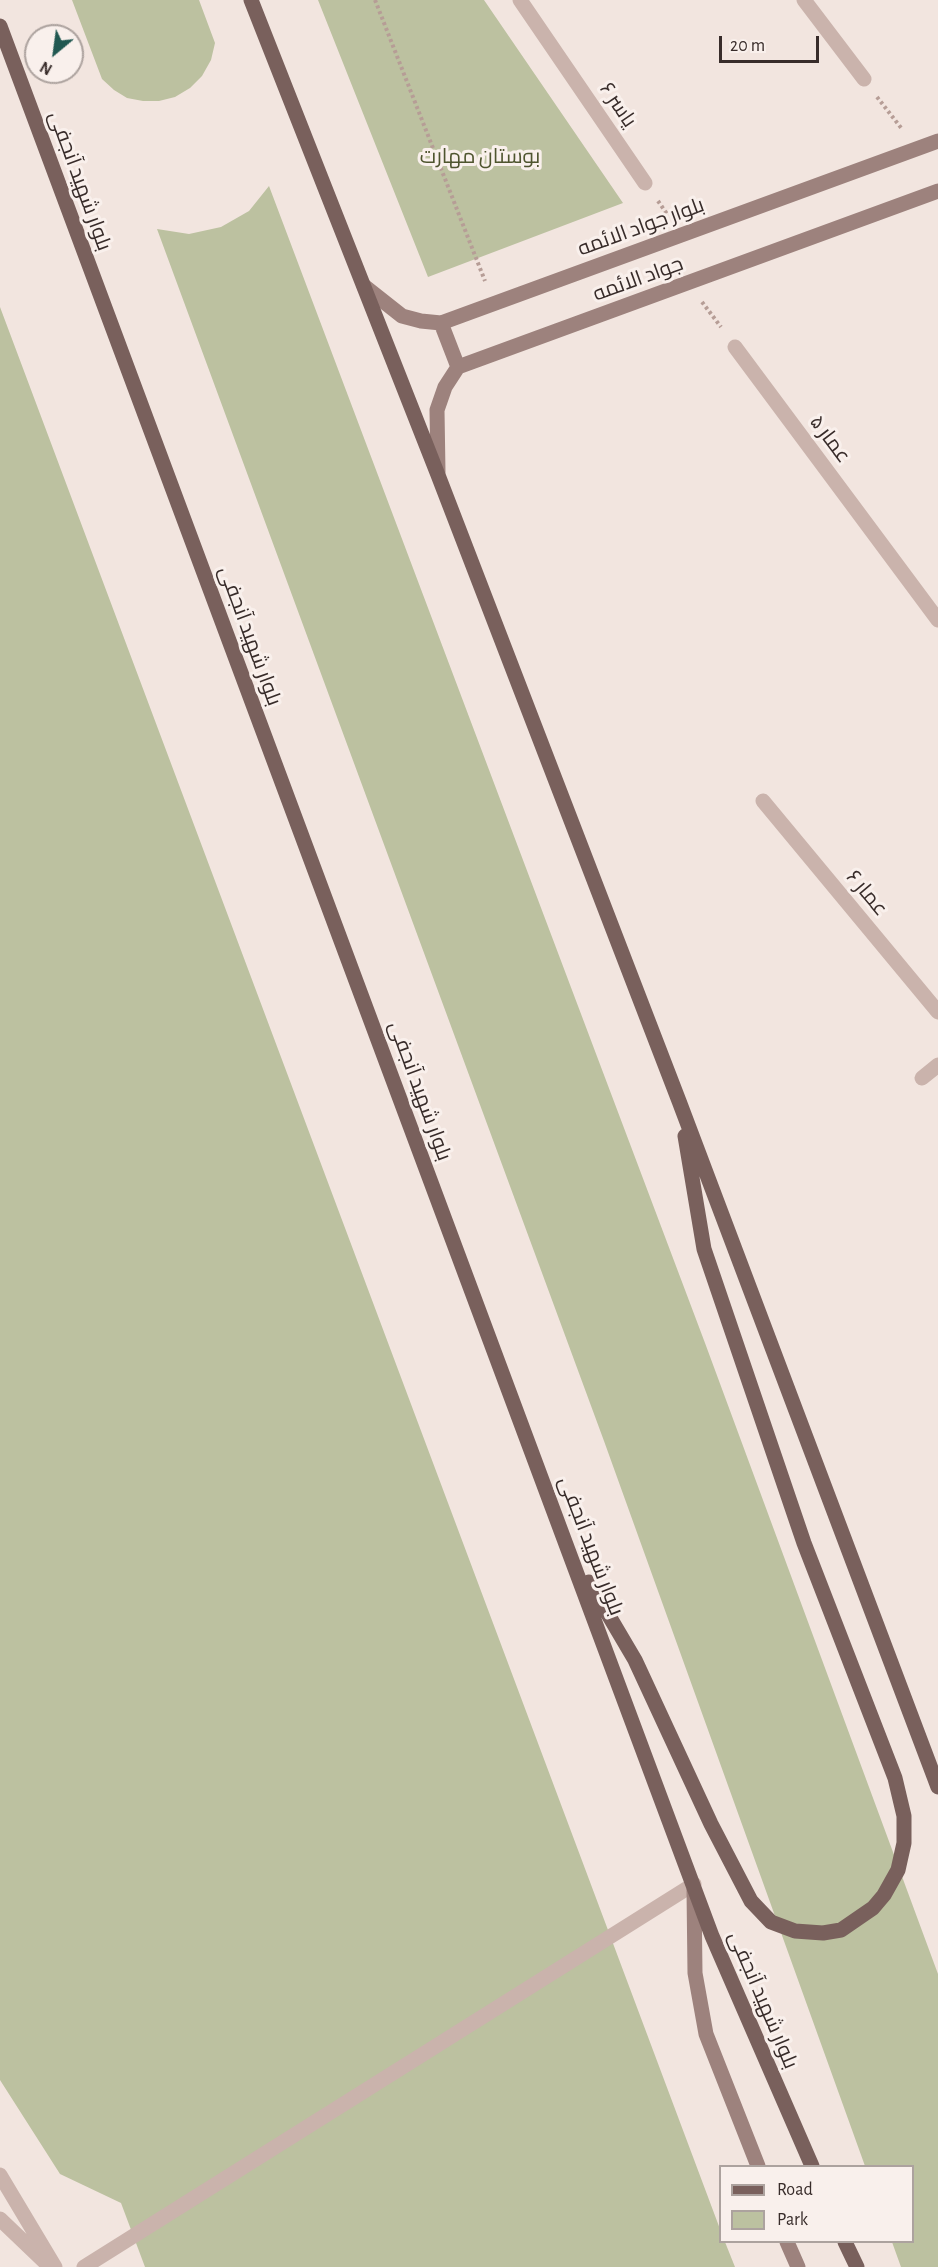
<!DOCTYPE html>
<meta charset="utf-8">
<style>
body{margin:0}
#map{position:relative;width:938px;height:2267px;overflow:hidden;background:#f2e5df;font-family:"Alegreya Sans",sans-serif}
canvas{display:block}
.legend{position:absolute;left:719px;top:2165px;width:195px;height:78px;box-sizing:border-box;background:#f9f0ec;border:2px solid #aca29e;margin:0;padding:8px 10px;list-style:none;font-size:18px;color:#382c2a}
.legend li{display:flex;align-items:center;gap:12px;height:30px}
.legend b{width:30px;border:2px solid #aca29e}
.north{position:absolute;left:24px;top:24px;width:60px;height:60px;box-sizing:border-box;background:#f9f0ec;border:2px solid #aca29e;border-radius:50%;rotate:209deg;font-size:16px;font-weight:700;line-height:24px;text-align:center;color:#382c2a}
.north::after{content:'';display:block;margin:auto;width:21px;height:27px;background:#215851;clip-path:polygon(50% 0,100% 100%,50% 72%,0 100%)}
.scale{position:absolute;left:719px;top:36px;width:100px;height:27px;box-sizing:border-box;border:3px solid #382c2a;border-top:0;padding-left:8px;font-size:18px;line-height:21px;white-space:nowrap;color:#382c2a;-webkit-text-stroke:4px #f9f0ec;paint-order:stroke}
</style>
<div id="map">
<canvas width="938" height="2267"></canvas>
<ul class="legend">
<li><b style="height:8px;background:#79605c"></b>Road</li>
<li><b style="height:16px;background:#bcc1a0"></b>Park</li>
</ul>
<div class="north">N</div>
<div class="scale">20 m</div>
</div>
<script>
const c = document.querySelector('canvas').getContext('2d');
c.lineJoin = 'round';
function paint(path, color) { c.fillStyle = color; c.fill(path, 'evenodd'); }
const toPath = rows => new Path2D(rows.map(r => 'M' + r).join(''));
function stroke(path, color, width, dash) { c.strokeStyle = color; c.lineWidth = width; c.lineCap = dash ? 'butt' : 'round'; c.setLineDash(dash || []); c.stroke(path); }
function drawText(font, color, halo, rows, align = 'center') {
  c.font = font + ' "Alegreya Sans",Cairo,sans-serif'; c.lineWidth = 6; c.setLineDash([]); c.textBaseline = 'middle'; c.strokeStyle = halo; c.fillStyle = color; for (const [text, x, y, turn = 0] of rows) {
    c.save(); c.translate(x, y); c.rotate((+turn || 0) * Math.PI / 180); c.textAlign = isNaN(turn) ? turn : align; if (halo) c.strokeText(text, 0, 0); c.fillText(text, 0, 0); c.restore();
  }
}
paint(toPath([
 [72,0,199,0,215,43,211,60,202,76,190,88,175,97,159,101,143,101,127,98,114,90,102,79],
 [318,0,484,0,623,203,428,277],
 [269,186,705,1343,938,1974,938,2267,901,2267,892,2242,912,2242,912,2166,865,2166,604,1441,157,229,189,234,221,227,249,211],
 [0,307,720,2229,720,2242,725,2242,735,2267,145,2267,121,2203,60,2174,0,2080]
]), '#bcc1a0');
stroke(toPath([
 [375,0,485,281],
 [877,97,902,129],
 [658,201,667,214],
 [702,302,721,327]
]), '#b69d96', 4, [3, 3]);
stroke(toPath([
 [520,0,645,183],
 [804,0,864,79],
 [735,347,938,620],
 [763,801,938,1012],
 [0,2175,55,2267],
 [0,2219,48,2265],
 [84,2267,694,1884]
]), '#cab3ac', 15);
stroke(toPath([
 [922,1078,938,1065]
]), '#cab3ac', 15);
stroke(toPath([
 [364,286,402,316,421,321,441,323,938,141],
 [441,323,458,367],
 [438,472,437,410,445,387,458,367,938,191],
 [694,1890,695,1973,706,2034,758,2166],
 [787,2242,798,2267]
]), '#9d827d', 15);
stroke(toPath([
 [251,0,438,475,679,1101,938,1787],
 [0,26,712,1936,812,2166],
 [589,1582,635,1660,711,1824,751,1901,771,1922,795,1931,823,1933,841,1930,873,1908,884,1895,898,1870,904,1843,904,1816,895,1778,804,1543,704,1249,685,1136],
 [845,2242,857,2267]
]), '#79605c', 15);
drawText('21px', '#382c2a', '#f9f0ec', [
 ["یاسر ۶",618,105,56],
 ["بلوار شهید آنجفی",80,181,70],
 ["بلوار جواد الائمه",641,227,-20],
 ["جواد الائمه",638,279,-20],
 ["عمار ۵",830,439,53],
 ["بلوار شهید آنجفی",250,636,70],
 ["عمار ۶",867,893,50],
 ["بلوار شهید آنجفی",420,1091,70],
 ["بلوار شهید آنجفی",591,1546,69],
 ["بلوار شهید آنجفی",763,2000,67]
]);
drawText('21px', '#4f552f', '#f9f0ec', [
 ["بوستان مهارت",480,157]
]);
</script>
